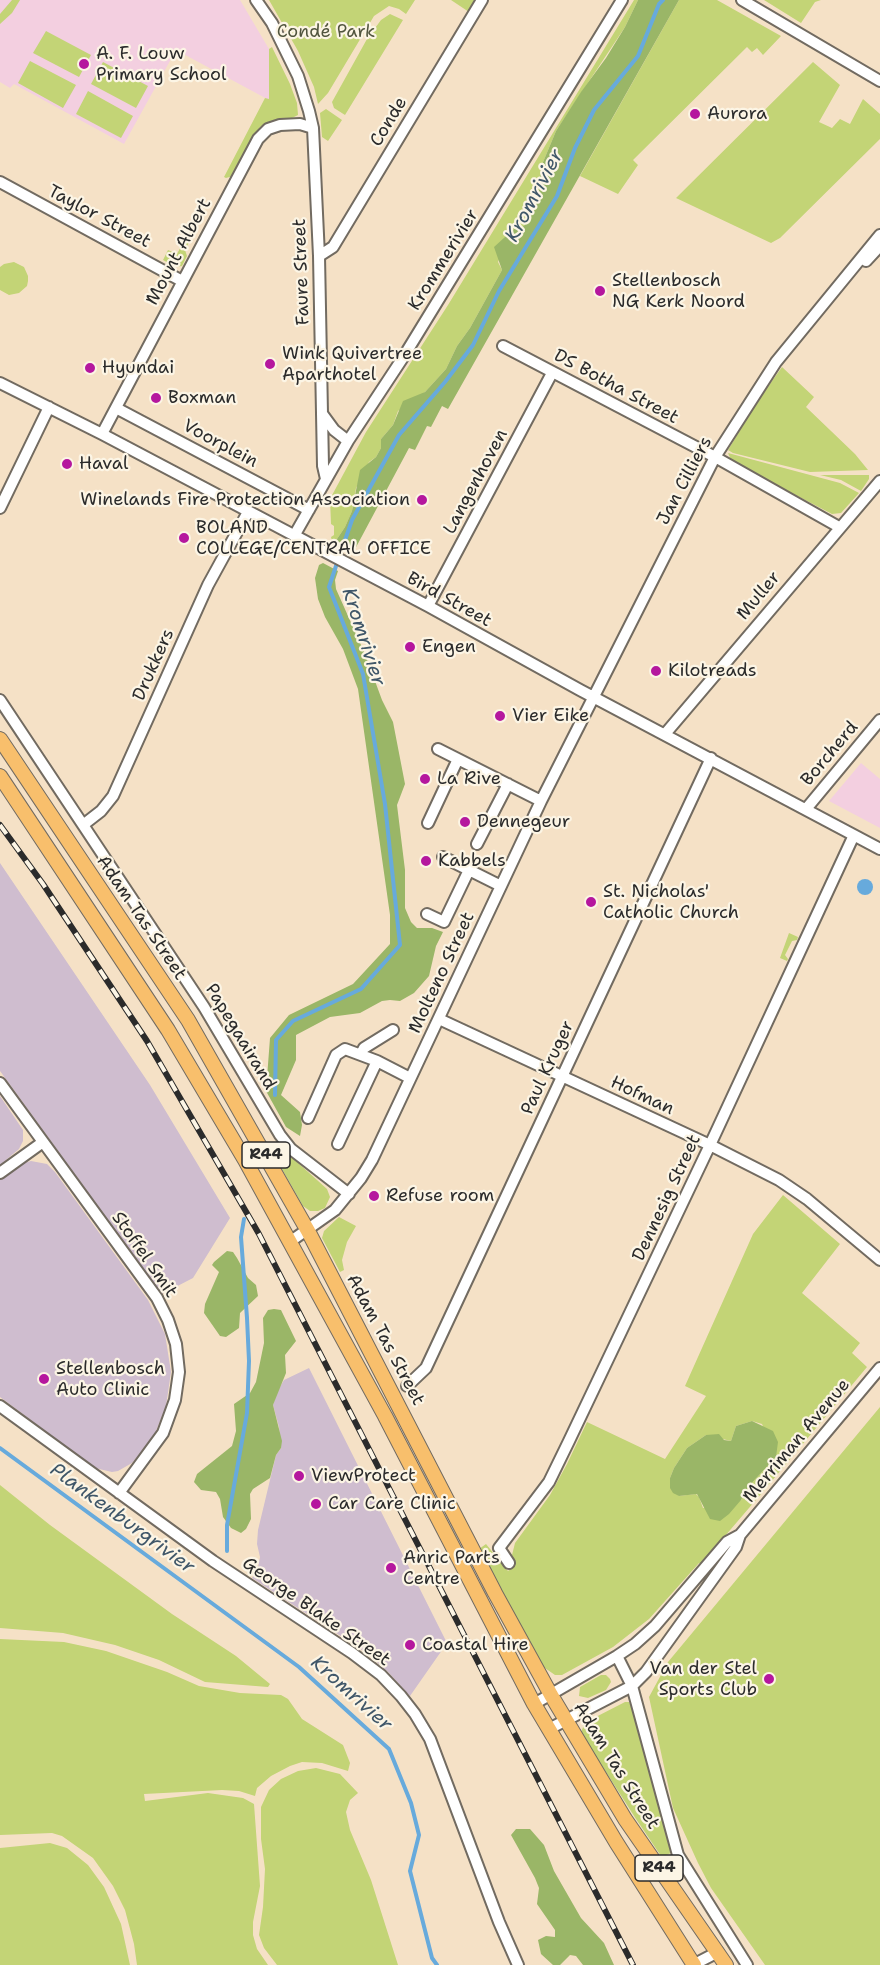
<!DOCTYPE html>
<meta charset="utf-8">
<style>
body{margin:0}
canvas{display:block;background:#f5e1c6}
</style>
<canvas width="880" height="1965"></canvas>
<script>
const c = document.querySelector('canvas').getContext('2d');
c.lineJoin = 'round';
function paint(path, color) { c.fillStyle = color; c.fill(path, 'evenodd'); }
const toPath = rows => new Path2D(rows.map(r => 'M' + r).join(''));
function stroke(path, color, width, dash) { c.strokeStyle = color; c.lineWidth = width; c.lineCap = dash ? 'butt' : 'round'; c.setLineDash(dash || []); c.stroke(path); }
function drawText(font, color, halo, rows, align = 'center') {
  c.font = font + ' "Shantell Sans",sans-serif'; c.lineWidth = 4.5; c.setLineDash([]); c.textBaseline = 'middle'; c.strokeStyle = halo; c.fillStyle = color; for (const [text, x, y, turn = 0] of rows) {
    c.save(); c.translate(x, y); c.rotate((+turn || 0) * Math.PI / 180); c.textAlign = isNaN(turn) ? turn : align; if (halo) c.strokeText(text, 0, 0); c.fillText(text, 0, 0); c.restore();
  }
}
paint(toPath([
 [0,0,240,0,269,49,269,100,176,50,124,144,14,84,10,88,0,82],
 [861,763,880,779,880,828,829,801]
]), '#f3cfe0');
paint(toPath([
 [0,863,150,1085,230,1218,193,1278,162,1294,0,1071],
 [0,1096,23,1130,23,1141,19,1149,0,1165],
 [31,1161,47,1164,55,1172,148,1300,165,1334,171,1372,166,1406,154,1436,145,1447,132,1463,118,1471,112,1472,95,1468,0,1397,0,1180,24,1163],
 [309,1368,447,1643,410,1696,388,1672,365,1652,252,1578,258,1568,260,1557,257,1544,258,1530,276,1455,281,1448,279,1427,273,1405,277,1392,284,1380]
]), '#cfbdcf');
paint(toPath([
 [12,0,20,0,12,13,0,24,0,14],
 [269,0,415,0,406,14,399,9,389,6,374,16,328,93,318,104,314,87,298,51],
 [451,0,477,0,469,12],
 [634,0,638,0,625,27,556,131,541,167,538,199,524,226,515,228,509,233,498,262,502,270,470,328,457,346,446,369,425,392,398,411,393,425,381,439,381,448,376,457,369,462,356,488,352,511,345,527,333,545,331,537,334,535,334,526,331,524,330,499,366,432,448,305],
 [679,0,717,0,781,36,763,55,757,48,752,52,747,47,633,160,638,165,618,194,580,176],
 [764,0,821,0,815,2,801,23],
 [390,14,403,20,345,115,334,108,332,102,367,39,381,20],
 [46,31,91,55,79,77,33,53],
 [272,47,290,84,297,103,298,115,290,119,269,122,260,127,233,176,226,178,224,177,265,98,269,99,269,49],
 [30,61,76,85,63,108,18,83],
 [103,62,148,86,136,108,91,84],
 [813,62,840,85,819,122,832,128,840,119,850,124,863,99,880,114,880,139,780,238,771,243,676,198],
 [88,91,133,116,121,138,76,114],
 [326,109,342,120,328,141,322,137,320,113],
 [191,227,196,229,185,250,187,256,182,266,176,267,163,260,168,250,177,254],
 [14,262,24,267,28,276,28,281,27,286,19,293,9,295,0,290,0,267,4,264],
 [782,367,814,397,806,407,855,454,868,470,810,472,733,453,728,450,757,402],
 [728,453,840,483,859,493,841,513,832,514,738,465,731,460],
 [820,475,869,475,869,479,861,491,841,480],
 [789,933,798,937,797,940,792,941,785,955,788,959,787,961,780,958],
 [287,1153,327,1189,330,1197,325,1208,318,1211,310,1211,303,1206,278,1162],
 [783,1195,840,1244,802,1293,860,1343,852,1353,867,1367,761,1494,701,1564,699,1563,649,1619,613,1647,562,1675,555,1675,542,1666,479,1549,486,1544,508,1571,515,1565,512,1555,515,1543,550,1495,567,1464,587,1422,665,1459,706,1396,685,1386,753,1234],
 [752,1421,762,1424,776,1457,748,1487,741,1500,703,1508,699,1497,696,1494,679,1496,670,1478,674,1468,687,1448,706,1435,731,1441,736,1426],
 [339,1217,356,1226,347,1242,342,1260,344,1270,340,1272,322,1238,324,1231],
 [880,1407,880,1965,765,1965,711,1888,698,1863,673,1808,649,1697,668,1662],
 [0,1485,50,1525,172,1614,236,1656,270,1684,268,1687,205,1682,159,1660,115,1645,63,1633,0,1628],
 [0,1639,64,1642,106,1651,167,1672,199,1686,240,1693,281,1695,288,1699,302,1719,343,1745,350,1763,348,1771,322,1763,302,1762,290,1766,271,1776,257,1788,255,1796,239,1791,222,1790,144,1794,145,1801,208,1793,243,1798,254,1804,260,1886,253,1922,253,1935,257,1949,268,1965,137,1965,134,1944,125,1910,113,1886,93,1858,62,1836,52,1833,0,1835],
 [601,1675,606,1675,610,1679,611,1682,606,1690,588,1698,579,1696,580,1687],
 [625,1702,629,1702,632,1708,671,1853,664,1856,661,1856,636,1819,581,1733,584,1724,588,1721],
 [316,1768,340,1774,358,1793,350,1800,346,1812,350,1830,371,1880,398,1965,277,1965,264,1948,259,1935,263,1907,265,1869,261,1839,261,1807,269,1790,281,1779,298,1771],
 [50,1843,67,1848,88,1865,104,1887,121,1924,130,1965,0,1965,0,1848]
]), '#c3d476');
paint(toPath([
 [638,0,679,0,448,409,442,406,431,427,427,426,415,450,409,448,354,551,348,553,333,545,345,527,352,511,360,470,376,457,381,448,381,439,393,425,403,401,425,392,446,369,457,346,470,328,502,270,494,247,515,228,524,226,538,199,541,167,556,131,581,92,606,58,625,27],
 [323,563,338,571,335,580,336,589,365,654,382,700,393,722,405,784,397,805,405,870,405,908,411,922,417,928,432,928,443,932,436,946,429,976,414,993,400,1001,390,1000,382,1001,360,1013,330,1017,296,1035,296,1060,281,1095,300,1112,302,1125,300,1136,286,1127,266,1091,270,1038,289,1015,353,984,390,944,390,915,358,689,343,649,325,617,318,599,315,578,319,565],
 [227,1251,233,1252,237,1258,248,1278,256,1285,258,1296,240,1313,239,1328,226,1337,220,1336,204,1313,205,1304,219,1272,212,1265,214,1262],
 [274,1309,281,1310,296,1341,285,1355,286,1373,273,1405,282,1441,281,1448,276,1455,270,1478,253,1489,250,1494,251,1519,246,1529,241,1533,231,1528,223,1517,220,1499,216,1492,201,1490,194,1482,197,1474,232,1446,236,1431,234,1404,250,1393,256,1382,264,1343,263,1318,268,1310],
 [752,1421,773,1431,778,1442,776,1457,748,1487,741,1500,729,1514,720,1521,710,1519,697,1494,679,1496,673,1493,670,1488,670,1478,674,1468,687,1448,706,1435,719,1434,724,1440,731,1441,736,1426],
 [516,1829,530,1829,544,1845,554,1871,581,1918,604,1943,614,1965,583,1965,576,1956,570,1955,560,1965,553,1965,541,1954,538,1940,546,1936,555,1937,555,1930,537,1904,539,1888,535,1878,511,1835]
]), '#9ab667');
paint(toPath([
 '857 887a8 8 0 1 1 16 0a8 8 0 1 1-16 0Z'
]), '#67aadc');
stroke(toPath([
 [275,1095,276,1040,293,1021,361,989,400,945,385,804,363,674,329,587,336,566,352,520,399,435,445,382,473,345,499,291,557,196,575,148,594,110,638,56,659,4,663,0],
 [0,1448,299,1667,389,1749,411,1803,419,1835,410,1871,432,1958,437,1965],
 [227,1551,227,1525,247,1413,249,1361,247,1318,241,1237,244,1219]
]), '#67aadc', 4);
const minor = toPath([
 [256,0,272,23,298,76,309,111,313,128,319,256,323,466,326,479],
 [742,0,880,81],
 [0,182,182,281],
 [319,256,333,247,482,0],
 [866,261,880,246],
 [503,346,715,457,839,527],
 [0,383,102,434,428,606,580,690,880,849],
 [116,408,309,510],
 [323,415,334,430,348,441],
 [102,434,258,139,268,129,280,125,300,124,313,128],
 [0,508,49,407],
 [294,536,348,441,404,356,622,0],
 [428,606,552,373],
 [0,700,204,1007,280,1135,291,1149,349,1194],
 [665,734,880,481],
 [438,749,541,801],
 [806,809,880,720],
 [428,823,458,759],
 [83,825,101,811,113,796,208,585,248,512],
 [477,844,508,784],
 [443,857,501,886],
 [427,914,444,922,469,870],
 [439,1019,710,1145,779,1180,807,1199,880,1260],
 [361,1054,364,1048,393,1030],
 [0,1083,157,1298,168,1320,176,1344,179,1372,175,1400,163,1433,119,1493],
 [308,1118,336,1055,345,1049,377,1061,410,1078],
 [338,1144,377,1061],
 [0,1173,43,1142],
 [291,1241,335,1210,361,1178,372,1160,541,801,715,457,776,362,880,235],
 [407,1386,426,1368,711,758],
 [0,1406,213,1561,352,1653,381,1675,401,1696,415,1714,430,1739,499,1922,518,1965],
 [509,1563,499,1548,549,1482,569,1441,710,1145,854,835],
 [617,1656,632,1686,678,1855,747,1965],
 [534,1704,617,1656,635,1644,655,1626,727,1542,740,1535,880,1368],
 [549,1729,632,1686,646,1672,736,1547,740,1535],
 [693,1965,718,1952]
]);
const major = toPath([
 [0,739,188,1020,308,1231,495,1593,551,1695,625,1819,726,1965],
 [0,776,168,1030,245,1160,385,1416,534,1704,616,1842,694,1965]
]);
stroke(minor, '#726b61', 14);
stroke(major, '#726b61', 16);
stroke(minor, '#fff', 10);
stroke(major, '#f8bf6c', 14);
const rail = toPath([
 [0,825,43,884,147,1041,259,1234,633,1965]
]);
stroke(rail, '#2b2b2b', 6);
stroke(rail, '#fcf5e5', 4, [11]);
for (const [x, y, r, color] of [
 [84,64,6,"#b5179e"],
 [695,114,6,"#b5179e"],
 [600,291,6,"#b5179e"],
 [270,364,6,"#b5179e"],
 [90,368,6,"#b5179e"],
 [156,398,6,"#b5179e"],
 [67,464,6,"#b5179e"],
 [422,500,6,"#b5179e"],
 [184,538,6,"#b5179e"],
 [410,647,6,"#b5179e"],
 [656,671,6,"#b5179e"],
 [500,716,6,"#b5179e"],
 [425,779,6,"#b5179e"],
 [465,822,6,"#b5179e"],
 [426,861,6,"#b5179e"],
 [591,902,6,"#b5179e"],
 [374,1196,6,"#b5179e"],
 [44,1379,6,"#b5179e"],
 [299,1476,6,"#b5179e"],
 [316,1504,6,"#b5179e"],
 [391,1568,6,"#b5179e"],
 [410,1645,6,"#b5179e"],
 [769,1679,6,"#b5179e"]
]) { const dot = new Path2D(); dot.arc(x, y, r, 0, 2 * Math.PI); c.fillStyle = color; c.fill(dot); stroke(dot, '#fcf5e5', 2); }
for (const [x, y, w] of [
 [266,1155,48],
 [659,1868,48]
]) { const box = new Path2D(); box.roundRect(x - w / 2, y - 13, w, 26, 4.5); c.fillStyle = '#fcf5e5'; c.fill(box); stroke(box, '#2b2b2b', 1.5); }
drawText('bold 16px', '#2b2b2b', null, [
 ["R44",266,1155],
 ["R44",659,1868]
]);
drawText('18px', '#51553e', '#fcf5e5', [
 ["Condé Park",326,32]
]);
drawText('18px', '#2b2b2b', '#fcf5e5', [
 ["A. F. Louw",96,54],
 ["Primary School",96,75],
 ["Aurora",707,114],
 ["Stellenbosch",612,281],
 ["NG Kerk Noord",612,302],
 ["Wink Quivertree",282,354],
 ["Aparthotel",282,375],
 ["Hyundai",102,368],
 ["Boxman",168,398],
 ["Haval",79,464],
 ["Winelands Fire Protection Association",410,500,"right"],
 ["BOLAND",196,528],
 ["COLLEGE/CENTRAL OFFICE",196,549],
 ["Engen",422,647],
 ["Kilotreads",668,671],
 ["Vier Eike",512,716],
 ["La Rive",437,779],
 ["Dennegeur",477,822],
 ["Kabbels",438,861],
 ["St. Nicholas'",603,892],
 ["Catholic Church",603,913],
 ["Refuse room",386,1196],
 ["Stellenbosch",56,1369],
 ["Auto Clinic",56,1390],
 ["ViewProtect",311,1476],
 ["Car Care Clinic",328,1504],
 ["Anric Parts",403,1558],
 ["Centre",403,1579],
 ["Coastal Hire",422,1645],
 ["Van der Stel",757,1669,"right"],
 ["Sports Club",757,1690,"right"]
], 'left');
drawText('18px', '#2b2b2b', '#fcf5e5', [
 ["Conde",389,122,-59],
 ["Taylor Street",99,217,28],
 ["Mount Albert",179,252,-62],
 ["Krommerivier",444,260,-58],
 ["Faure Street",302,272,-92],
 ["DS Botha Street",616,387,28],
 ["Voorplein",220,444,28],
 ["Jan Cilliers",685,481,-62],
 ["Langenhoven",476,482,-62],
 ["Muller",759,596,-50],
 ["Bird Street",449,600,29],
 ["Drukkers",154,665,-66],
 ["Borcherd",830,754,-50],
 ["Adam Tas Street",141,918,56],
 ["Molteno Street",442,973,-65],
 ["Papegaairand",240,1037,59],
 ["Paul Kruger",548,1068,-65],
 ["Hofman",642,1096,25],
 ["Dennesig Street",667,1198,-65],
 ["Stoffel Smit",144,1255,55],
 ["Adam Tas Street",385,1340,62],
 ["Merriman Avenue",797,1441,-50],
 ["George Blake Street",316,1612,35],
 ["Adam Tas Street",616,1766,58]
]);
drawText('italic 20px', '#405769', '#fcf5e5', [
 ["Kromrivier",535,196,-62],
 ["Kromrivier",363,637,72],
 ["Plankenburgrivier",122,1519,36],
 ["Kromrivier",351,1694,42]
]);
</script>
